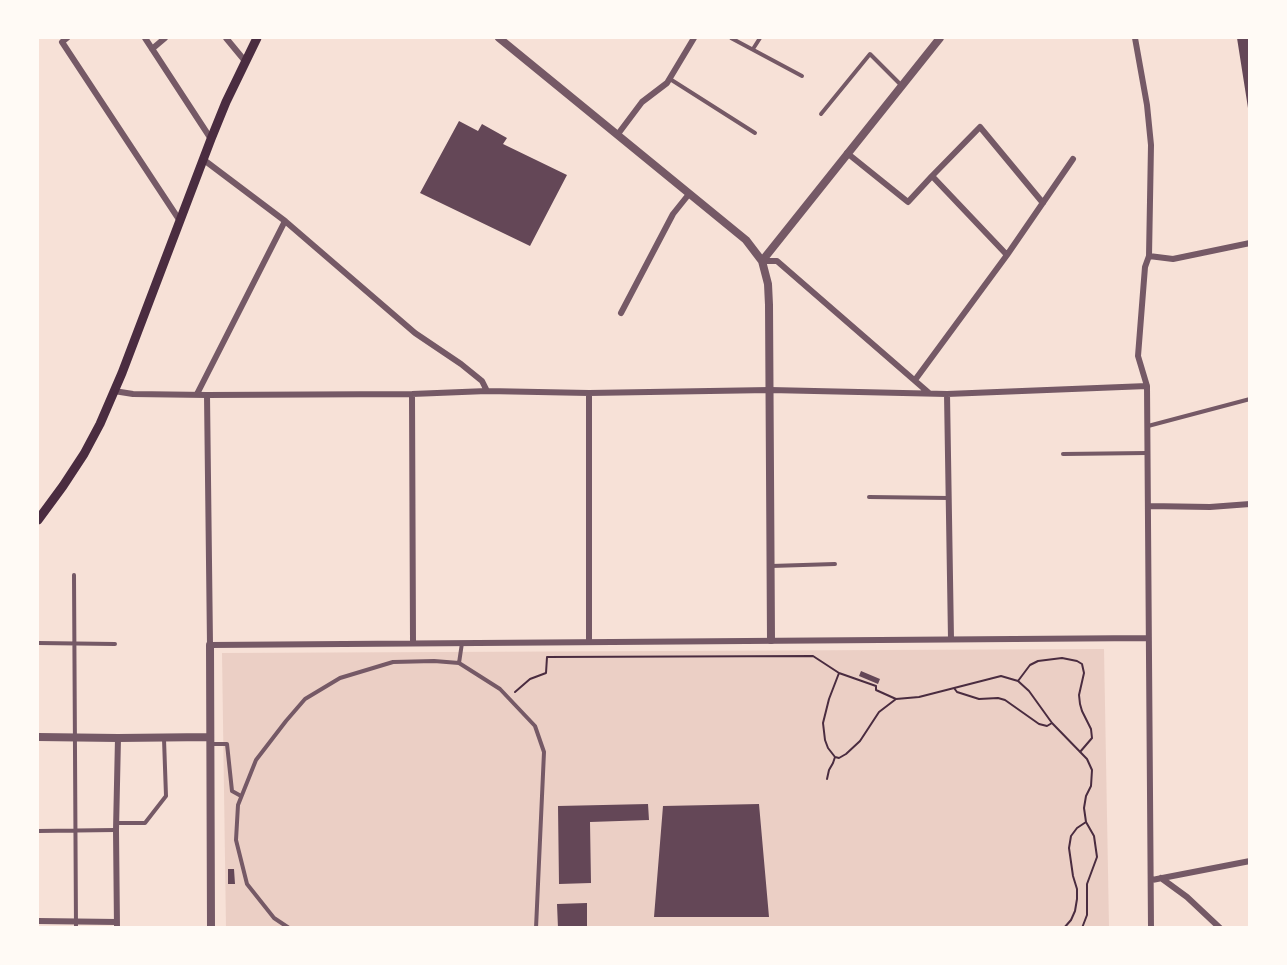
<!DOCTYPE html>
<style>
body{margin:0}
#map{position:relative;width:1287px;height:965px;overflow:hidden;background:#f7e1d7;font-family:"Nunito Sans",sans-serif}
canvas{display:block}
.frame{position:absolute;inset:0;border:39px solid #fffaf5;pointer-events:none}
</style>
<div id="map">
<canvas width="1287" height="965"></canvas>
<div class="frame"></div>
</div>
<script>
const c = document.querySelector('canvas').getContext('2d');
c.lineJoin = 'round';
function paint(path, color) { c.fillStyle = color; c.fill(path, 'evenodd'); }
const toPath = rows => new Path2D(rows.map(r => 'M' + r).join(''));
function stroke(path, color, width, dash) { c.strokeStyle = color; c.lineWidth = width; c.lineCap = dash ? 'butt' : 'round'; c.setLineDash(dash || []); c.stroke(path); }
paint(toPath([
 [1104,649,1109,927,226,927,222,653]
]), '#ebcfc5');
paint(toPath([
 [1237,38,1250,38,1250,108,1248,108],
 [459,121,478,131,482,124,507,138,503,144,567,175,530,246,420,193],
 [861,671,880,679,878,684,859,676],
 [648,804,649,820,590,822,591,883,559,884,558,806],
 [759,804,769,917,654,917,663,806],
 [228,869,234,869,235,884,228,884],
 [587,903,587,928,558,928,557,904]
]), '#644757');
stroke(toPath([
 [839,673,829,699,823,723,825,740,828,748,835,757,839,758,846,754,860,741,879,712,896,699],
 [1018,681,1030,665,1038,661,1062,658,1077,661,1082,664,1084,673,1079,695,1080,704,1082,711,1091,729,1092,738,1080,752],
 [954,688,957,692,979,699,998,698,1005,700,1039,724,1047,726,1052,723],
 [515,692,530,679,546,673,547,657,813,656,839,673,876,686,876,690,896,699,919,697,1001,676,1018,681,1029,691,1052,723,1087,759,1092,770,1091,786,1086,796,1084,808,1086,822,1094,836,1097,857,1087,884,1087,915,1082,928],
 [827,779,829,770,833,763,835,757],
 [1064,928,1071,920,1075,911,1077,899,1077,889,1073,876,1069,848,1071,836,1077,828,1086,822]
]), '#4a2c40', 2);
stroke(toPath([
 [731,38,802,76],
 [753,49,760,38],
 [670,79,755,133],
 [821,114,870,54,901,85],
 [1148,426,1250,399],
 [1063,454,1147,453],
 [869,497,949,498],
 [771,566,835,564],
 [74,575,76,928],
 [38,643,115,644],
 [459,663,462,643],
 [210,744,227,744,232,791,241,796],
 [116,823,145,823,166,796,164,739],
 [38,831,115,830],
 [289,928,274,918,247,884,236,840,238,805,256,760,286,721,305,699,340,678,393,662,434,661,459,663,500,689,535,726,544,752,536,928]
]), '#755966', 4);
stroke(toPath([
 [67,38,62,42,180,221],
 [145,38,211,139],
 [226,38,245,61],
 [1135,38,1147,105,1151,145,1149,256,1145,267,1138,356,1147,386,1151,928],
 [152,49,165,38],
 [618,134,642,102,667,83,694,38],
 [847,153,908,202,932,176,1007,255,915,380],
 [204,160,285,221,415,333,461,364,482,381,487,391],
 [932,176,980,127,1043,203],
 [1007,255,1073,159],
 [1149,256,1173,259,1250,243],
 [762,261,777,261,929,393],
 [621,313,673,214,689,194],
 [114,391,133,394,207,395,412,394,487,391,589,393,770,390,947,394,1147,386],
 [197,394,285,221],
 [412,394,413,643],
 [947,394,951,639],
 [207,395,210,645,1148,638],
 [1148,506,1210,507,1250,504],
 [589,642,589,393],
 [1161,878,1187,897,1220,928],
 [1152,880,1250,861],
 [38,921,117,922],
 [117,928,116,830,118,738]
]), '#755966', 6);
stroke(toPath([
 [499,38,746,240,762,261,768,284,769,305,771,640],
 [762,261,940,38],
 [210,645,211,928],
 [38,737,118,738,210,737]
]), '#755966', 8);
stroke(toPath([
 [38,520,63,486,84,454,100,424,122,373,211,139,226,102,257,38]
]), '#4a2c40', 9);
</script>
